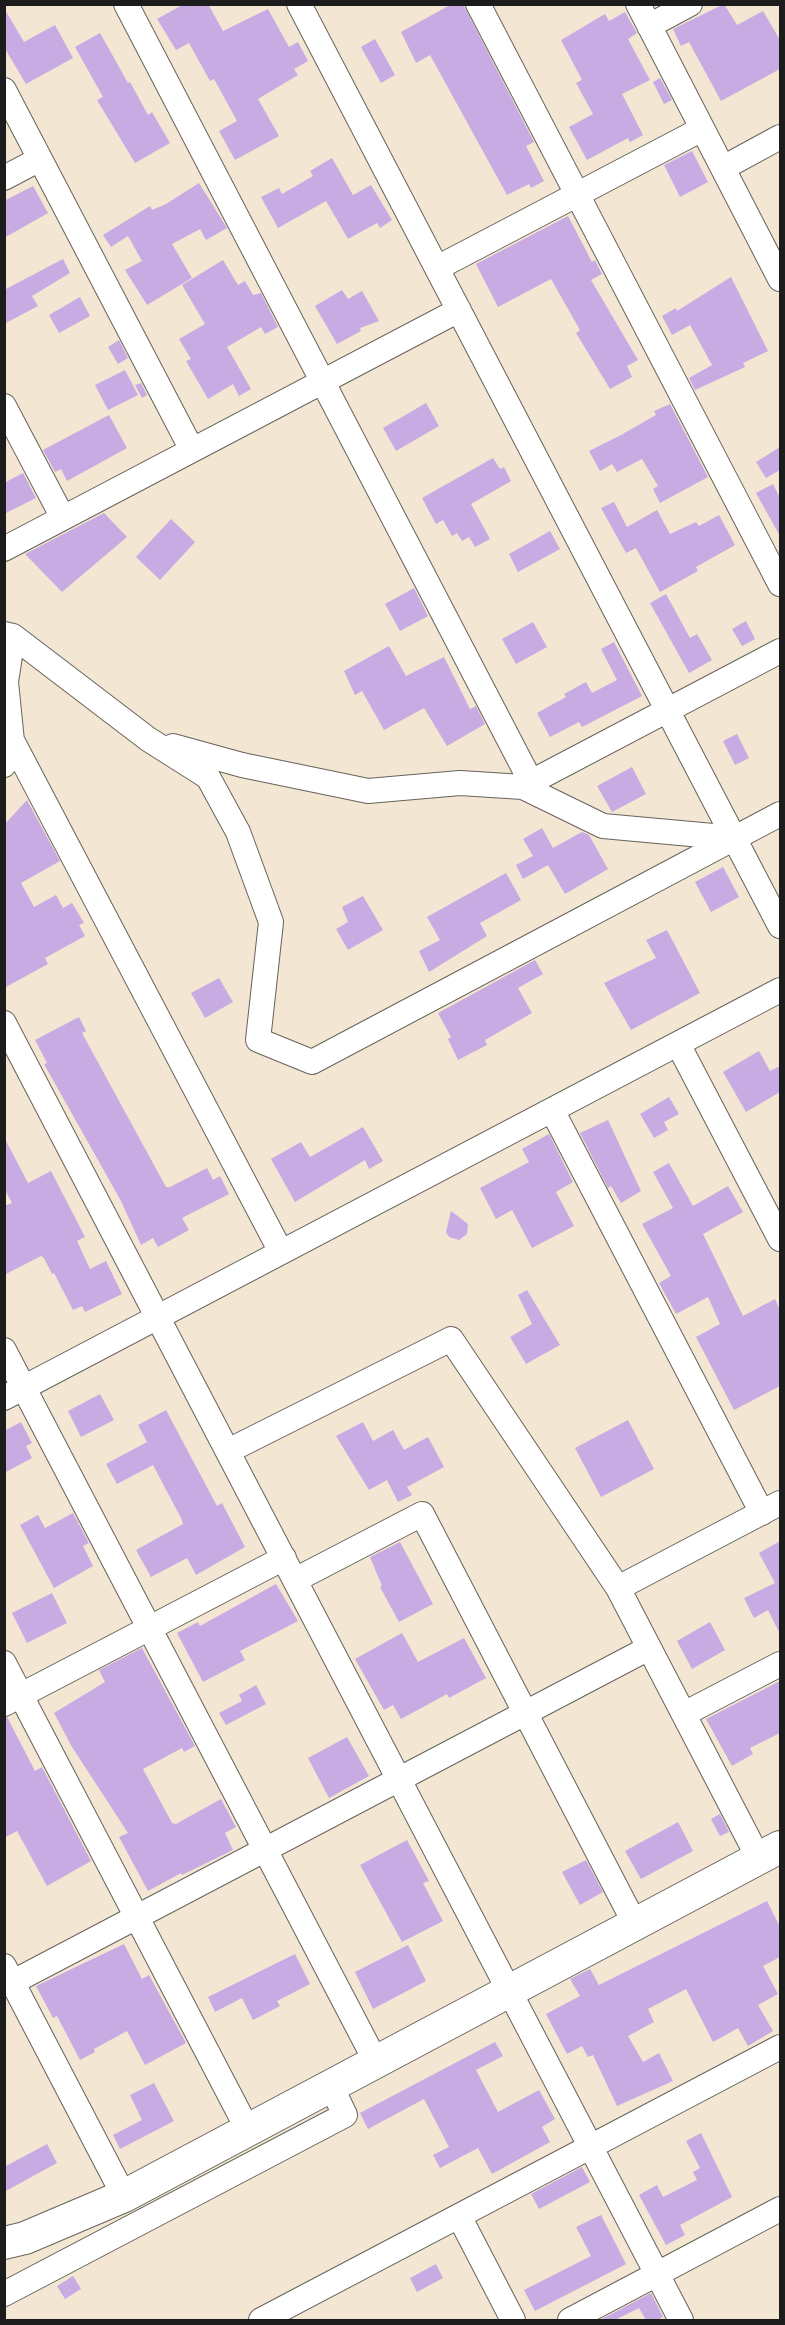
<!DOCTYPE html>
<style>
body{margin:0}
#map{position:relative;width:785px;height:2325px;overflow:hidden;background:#f3e6d2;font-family:"Balsamiq Sans",sans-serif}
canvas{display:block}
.frame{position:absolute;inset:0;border:6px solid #1c1c1c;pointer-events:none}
</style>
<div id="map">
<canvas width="785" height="2325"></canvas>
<div class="frame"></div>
</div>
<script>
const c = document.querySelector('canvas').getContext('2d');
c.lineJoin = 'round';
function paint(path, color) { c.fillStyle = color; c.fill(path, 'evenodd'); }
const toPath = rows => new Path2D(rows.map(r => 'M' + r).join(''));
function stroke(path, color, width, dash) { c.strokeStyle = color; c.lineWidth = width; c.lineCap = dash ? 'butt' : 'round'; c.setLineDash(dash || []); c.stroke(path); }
paint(toPath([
 [184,4,208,4,223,31,268,9,289,47,298,42,308,61,294,69,298,75,258,99,279,136,235,160,219,131,237,121,214,79,210,81,189,43,176,50,157,19],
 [452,4,463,4,534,142,526,146,544,181,531,188,529,184,507,195,430,55,416,63,401,32],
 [724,4,737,25,763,11,780,40,780,69,721,101,689,42,681,46,673,29],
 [4,8,24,42,55,25,73,58,26,84,4,47],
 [625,12,637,33,628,39,650,80,622,94,643,135,630,142,628,138,587,160,569,127,593,114,576,83,582,80,561,40,605,14,609,21],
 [100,33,128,83,130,82,148,115,152,112,170,143,135,163,97,100,103,97,75,47],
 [375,39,395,75,381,83,361,47],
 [660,78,672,100,664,104,653,82],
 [692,151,708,182,680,197,664,165],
 [332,158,353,195,371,185,392,220,380,228,377,223,348,239,326,201,278,228,261,197,279,188,282,194,313,176,310,171],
 [199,183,227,228,206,240,200,229,172,244,192,278,147,305,125,270,142,261,128,236,111,247,103,235,150,206,152,210,166,204],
 [33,186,48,213,4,238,4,201],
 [568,216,592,262,595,260,602,274,591,280,638,360,627,366,632,377,610,389,576,333,580,330,551,279,498,307,476,264],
 [63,259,70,273,32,296,38,306,4,324,4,290],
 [223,260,238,285,245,281,253,295,261,293,278,327,265,334,261,327,227,347,251,389,239,396,233,384,208,399,186,361,191,359,179,339,205,324,182,285],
 [731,277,768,351,743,363,745,367,695,390,689,378,712,365,690,325,672,335,662,316,676,308,677,311],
 [342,290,348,299,362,291,379,321,360,328,361,331,337,344,315,306],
 [80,297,90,316,59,333,49,315],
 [119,340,128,358,118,364,108,347],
 [125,370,138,395,108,410,95,385],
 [141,383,147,395,142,398,135,385],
 [426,403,439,426,396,451,383,428],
 [670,404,708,477,660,503,653,489,658,486,642,459,617,472,612,464,600,471,589,451,621,435,656,415,654,411],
 [109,415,127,448,67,481,61,469,55,472,43,450],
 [780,447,780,470,766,478,756,462],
 [493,458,500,469,504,467,511,481,471,504,490,539,475,547,469,537,462,541,457,533,452,536,443,520,436,524,422,498],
 [23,473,36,498,4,514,4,483],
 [773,484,780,498,780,536,756,493],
 [614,502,627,527,657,510,670,534,696,522,699,526,719,515,735,545,696,567,698,571,660,592,636,548,626,553,601,508],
 [104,513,127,537,62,592,25,554],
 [171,519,195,542,160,580,136,557],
 [550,531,560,549,518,572,509,554],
 [414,588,428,616,400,631,385,604],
 [666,594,690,638,697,634,712,660,689,673,650,603],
 [746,621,755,639,742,646,732,629],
 [533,622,547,647,516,664,502,639],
 [614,642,642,696,582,727,579,722,550,737,537,713,566,697,564,694,586,682,592,693,617,680,601,649],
 [389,646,406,676,444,657,470,709,476,706,485,724,447,746,424,708,384,730,362,691,355,695,344,671],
 [737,734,749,758,735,765,723,741],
 [632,767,646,794,612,812,597,786],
 [27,800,60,861,21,883,34,907,56,895,63,908,72,903,84,923,79,925,85,936,45,958,48,964,4,988,4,825],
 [542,828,553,848,582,832,589,835,608,869,565,894,548,865,523,879,516,865,533,856,523,839],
 [723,867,739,897,711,912,695,882],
 [506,873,521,900,480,923,487,936,429,972,419,951,440,940,427,917],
 [363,896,383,930,348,950,336,929,348,922,342,907],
 [667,930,700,993,631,1030,604,983,656,958,646,940],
 [535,960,543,974,518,988,532,1013,485,1040,487,1045,458,1060,448,1039,451,1037,438,1013],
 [219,978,233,1002,205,1018,191,993],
 [79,1017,86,1031,82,1033,166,1187,170,1187,207,1168,213,1180,220,1176,229,1194,182,1218,189,1230,158,1247,153,1238,141,1245,121,1201,44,1064,47,1063,35,1040],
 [759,1051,770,1071,780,1066,780,1092,746,1112,723,1072],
 [669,1097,679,1114,664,1122,668,1130,654,1138,640,1114],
 [608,1120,641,1191,621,1203,611,1186,608,1188,580,1133],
 [363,1127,383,1161,369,1169,365,1160,295,1202,271,1159,301,1142,310,1157],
 [549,1134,573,1182,556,1192,574,1226,532,1248,512,1210,496,1219,480,1188,529,1162,522,1149],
 [4,1137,28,1183,51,1171,85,1237,77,1241,90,1269,106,1261,122,1294,85,1312,82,1306,73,1310,54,1273,52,1274,44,1258,41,1256,4,1275,4,1206,12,1203,4,1188],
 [669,1163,693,1206,728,1186,743,1212,703,1234,743,1316,775,1299,780,1310,780,1386,734,1410,696,1337,720,1324,708,1297,676,1314,659,1283,671,1276,642,1224,673,1208,653,1172],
 [451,1211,468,1224,467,1234,459,1240,449,1237,446,1232],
 [527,1290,560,1345,526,1364,510,1337,532,1324,518,1295],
 [100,1394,114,1420,81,1437,68,1411],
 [166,1410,217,1506,222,1503,245,1547,196,1575,187,1558,151,1577,136,1550,183,1524,182,1520,153,1465,117,1484,106,1464,147,1442,138,1425],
 [628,1420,654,1469,601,1497,575,1448],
 [21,1422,32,1443,26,1446,32,1458,4,1473,4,1431],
 [363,1422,373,1441,393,1430,404,1450,428,1437,444,1467,407,1487,412,1495,398,1502,387,1480,369,1490,336,1436],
 [73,1513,89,1543,83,1546,93,1566,54,1588,20,1525,38,1515,45,1528],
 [780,1541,780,1634,768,1610,754,1618,744,1598,775,1583,759,1553],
 [400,1542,433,1604,399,1622,380,1587,382,1586,370,1557],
 [276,1584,298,1621,240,1651,245,1660,203,1682,177,1633,198,1622,200,1626],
 [52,1593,67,1623,27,1643,12,1613],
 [710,1622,725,1650,692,1669,677,1641],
 [402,1633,418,1662,464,1638,486,1678,449,1698,447,1694,401,1719,393,1705,384,1710,355,1659],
 [142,1648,195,1746,184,1752,182,1748,143,1769,172,1823,176,1824,221,1799,236,1827,225,1833,233,1850,182,1875,181,1873,148,1891,119,1837,128,1833,72,1747,54,1713,105,1682,99,1670],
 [780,1681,780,1733,750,1748,753,1754,732,1766,706,1719],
 [256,1685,266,1704,226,1725,219,1713,242,1701,239,1695],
 [7,1717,35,1771,42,1767,91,1861,47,1886,17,1831,4,1838,4,1718],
 [347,1737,369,1776,329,1798,308,1758],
 [720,1814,729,1832,720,1836,711,1819],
 [678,1822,693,1851,641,1879,625,1851],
 [407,1840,429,1881,423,1883,443,1921,402,1942,360,1865],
 [586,1860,603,1892,580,1905,562,1872],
 [767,1901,780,1927,780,1957,763,1966,778,1994,758,2005,773,2031,748,2046,738,2028,713,2042,686,1989,648,2009,654,2022,628,2036,643,2062,659,2053,673,2081,617,2106,593,2055,588,2057,582,2046,567,2054,546,2014,580,1996,570,1979,590,1969,599,1985],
 [124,1944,142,1979,149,1975,186,2043,145,2065,127,2031,94,2049,95,2052,80,2060,57,2016,53,2018,36,1986],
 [408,1945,426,1981,373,2009,355,1972],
 [295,1954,310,1984,277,2001,280,2006,253,2020,242,1998,215,2012,208,1997],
 [495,2042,503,2056,476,2070,498,2112,539,2090,555,2119,542,2127,550,2142,492,2174,478,2148,440,2168,433,2155,449,2147,424,2099,368,2129,360,2113],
 [154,2083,174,2121,120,2149,113,2135,142,2120,130,2095],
 [701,2133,732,2197,680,2225,685,2235,666,2245,639,2195,657,2185,663,2197,697,2180,693,2172,700,2168,686,2141],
 [47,2144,57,2163,4,2192,4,2167],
 [582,2167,590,2182,539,2209,531,2194],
 [601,2215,626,2264,535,2311,524,2290,591,2256,576,2227],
 [436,2264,443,2278,417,2292,410,2278],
 [73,2276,81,2289,65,2299,57,2286],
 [651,2293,663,2317,657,2320,646,2320,639,2308,615,2320,600,2320]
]), '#c9abe4');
const minor = toPath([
 [126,4,531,782,780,651],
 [299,4,780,926],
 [478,4,780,584],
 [638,4,780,279],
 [649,26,690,4],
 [4,90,192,450],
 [723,168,780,137],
 [4,178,40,159],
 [437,268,702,129],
 [4,406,63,518],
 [4,549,459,310],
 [4,634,13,636,148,739,208,777,238,832,271,922,258,1040,312,1062,780,814],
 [4,725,281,1252],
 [173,746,242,765,368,791,460,783,523,787,603,826,735,838],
 [4,765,12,741,6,682,13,636],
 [4,1023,681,2320],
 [678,1044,780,1239],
 [552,1110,762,1513],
 [4,1350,376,2062],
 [4,1398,780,990],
 [228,1451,451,1339,618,1588,759,1859],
 [295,1580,422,1514,635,1924],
 [618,1588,780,1503],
 [4,1663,248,2130],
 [4,1704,284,1558],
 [684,1714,780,1664],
 [4,1966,124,2196],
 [13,1982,649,1648],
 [459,2216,513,2320],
 [4,2294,345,2115,331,2086],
 [261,2320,780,2047],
 [570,2320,780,2209]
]);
const major = toPath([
 [4,2243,25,2238,124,2196,780,1847]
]);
stroke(minor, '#67635c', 26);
stroke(major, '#67635c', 34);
stroke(minor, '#fff', 24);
stroke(major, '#fff', 32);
</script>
